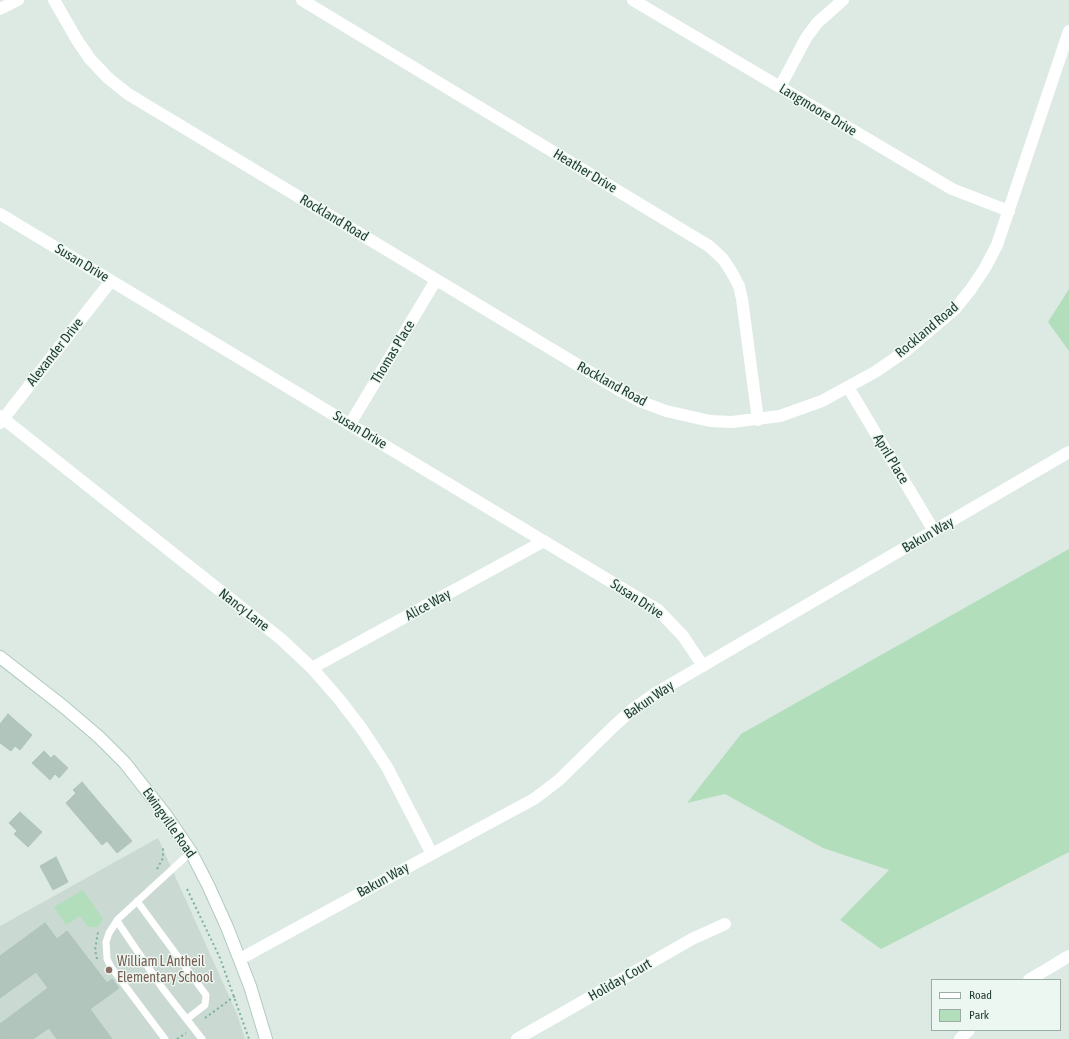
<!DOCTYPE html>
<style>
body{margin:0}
#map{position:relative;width:1069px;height:1039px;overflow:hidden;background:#dceae3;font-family:"Asap Condensed",sans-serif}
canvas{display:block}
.legend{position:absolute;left:931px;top:979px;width:130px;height:52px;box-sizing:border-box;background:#edf7f1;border:1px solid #9aaca4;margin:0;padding:5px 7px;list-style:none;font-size:12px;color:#1d3b30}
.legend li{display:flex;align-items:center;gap:8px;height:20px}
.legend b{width:20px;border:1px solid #9aaca4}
</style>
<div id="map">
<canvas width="1069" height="1039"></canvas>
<ul class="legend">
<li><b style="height:5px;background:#fff"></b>Road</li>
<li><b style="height:11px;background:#b2debb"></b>Park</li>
</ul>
</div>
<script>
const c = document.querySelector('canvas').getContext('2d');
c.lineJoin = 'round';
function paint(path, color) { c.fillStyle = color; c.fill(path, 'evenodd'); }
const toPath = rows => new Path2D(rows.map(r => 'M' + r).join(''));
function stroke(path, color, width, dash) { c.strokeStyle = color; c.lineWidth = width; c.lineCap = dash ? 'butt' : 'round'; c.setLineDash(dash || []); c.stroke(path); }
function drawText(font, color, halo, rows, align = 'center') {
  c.font = font + ' "Asap Condensed",sans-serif'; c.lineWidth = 3; c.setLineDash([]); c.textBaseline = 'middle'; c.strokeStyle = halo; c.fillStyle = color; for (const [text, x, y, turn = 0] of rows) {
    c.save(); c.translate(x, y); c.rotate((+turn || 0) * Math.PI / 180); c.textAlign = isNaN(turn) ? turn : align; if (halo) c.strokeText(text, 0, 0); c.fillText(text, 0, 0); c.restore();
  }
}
paint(toPath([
 [158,838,237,1014,245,1039,0,1039,0,926]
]), '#cadad2');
paint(toPath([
 [1069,289,1069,351,1048,322],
 [1069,549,1069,852,881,949,840,920,889,870,823,848,725,794,687,803,741,734],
 [83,890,103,919,98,927,88,927,80,916,66,925,54,907]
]), '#b2debb');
const building = toPath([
 [8,714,32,735,20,750,15,746,11,751,0,743,0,724,8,714],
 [44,751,51,758,54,755,68,768,59,778,55,774,50,780,32,763,44,751],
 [82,782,132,841,117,853,107,841,102,845,66,803,76,793,73,790,82,782],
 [20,812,42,832,28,847,14,834,17,831,9,823,20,812],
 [56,857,68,882,53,890,40,866,56,857],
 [45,923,57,939,67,931,107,983,112,979,119,988,90,1009,112,1039,57,1039,49,1028,33,1039,0,1039,0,1024,48,988,36,972,0,998,0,956,45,923]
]);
paint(building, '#b2c5bc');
stroke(building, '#aec4ba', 1);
const secondary = toPath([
 [0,657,64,707,99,737,125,763,165,814,191,852,208,885,227,927,250,986,266,1039]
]);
stroke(secondary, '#afcbbf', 14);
stroke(toPath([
 [157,869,163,858,163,847],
 [187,889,220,958,249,1039],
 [97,959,95,950,98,932],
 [205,1018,235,996],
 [177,1039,186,1033]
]), '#79b19c', 2, [2, 3]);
stroke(toPath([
 [137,901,206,995,205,1005,187,1019],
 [117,921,163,989,202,1039],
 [165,1039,111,967,107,959,106,942,109,933,118,919,191,852]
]), '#fff', 7);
stroke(toPath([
 [54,0,77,40,90,59,108,78,128,94,621,391,642,402,666,411,710,421,732,422,780,416,822,401,875,372,907,350,955,309,971,289,985,268,997,245,1069,31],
 [302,0,709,246,723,259,731,271,739,286,742,299,758,420],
 [633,0,952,189,1009,211],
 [0,9,18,0],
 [780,87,806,38,817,23,843,0],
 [0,214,658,610,683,636,703,666],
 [848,387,934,531],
 [0,416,281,639,312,668,339,699,362,729,387,767,432,854],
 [0,423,111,281],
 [350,424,436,280],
 [312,668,544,541],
 [240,959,432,854,534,799,559,780,613,727,633,709,656,693,1069,452],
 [1029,980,1069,956],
 [517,1039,692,939,725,924],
 [960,1039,969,1030]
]), '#fff', 12);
stroke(secondary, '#fff', 12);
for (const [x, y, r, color] of [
 [109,970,4,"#8d6e63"]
]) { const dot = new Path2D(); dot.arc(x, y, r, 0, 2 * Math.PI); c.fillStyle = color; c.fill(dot); stroke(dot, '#edf7f1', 1.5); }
drawText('14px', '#1d3b30', '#edf7f1', [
 ["Langmoore Drive",818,110,31],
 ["Heather Drive",585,171,31],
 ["Rockland Road",334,218,31],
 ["Susan Drive",82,263,31],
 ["Rockland Road",927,330,-40],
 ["Alexander Drive",55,352,-52],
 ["Thomas Place",393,352,-59],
 ["Rockland Road",612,384,29],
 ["Susan Drive",360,430,31],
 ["April Place",891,459,59],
 ["Bakun Way",928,535,-30],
 ["Susan Drive",637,599,33],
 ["Alice Way",428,605,-29],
 ["Nancy Lane",244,610,38],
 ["Bakun Way",649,700,-34],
 ["Ewingville Road",169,823,55],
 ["Bakun Way",383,880,-29],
 ["Holiday Court",620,980,-30]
]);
drawText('14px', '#785e54', '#edf7f1', [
 ["William L Antheil",117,962],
 ["Elementary School",117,978]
], 'left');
</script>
